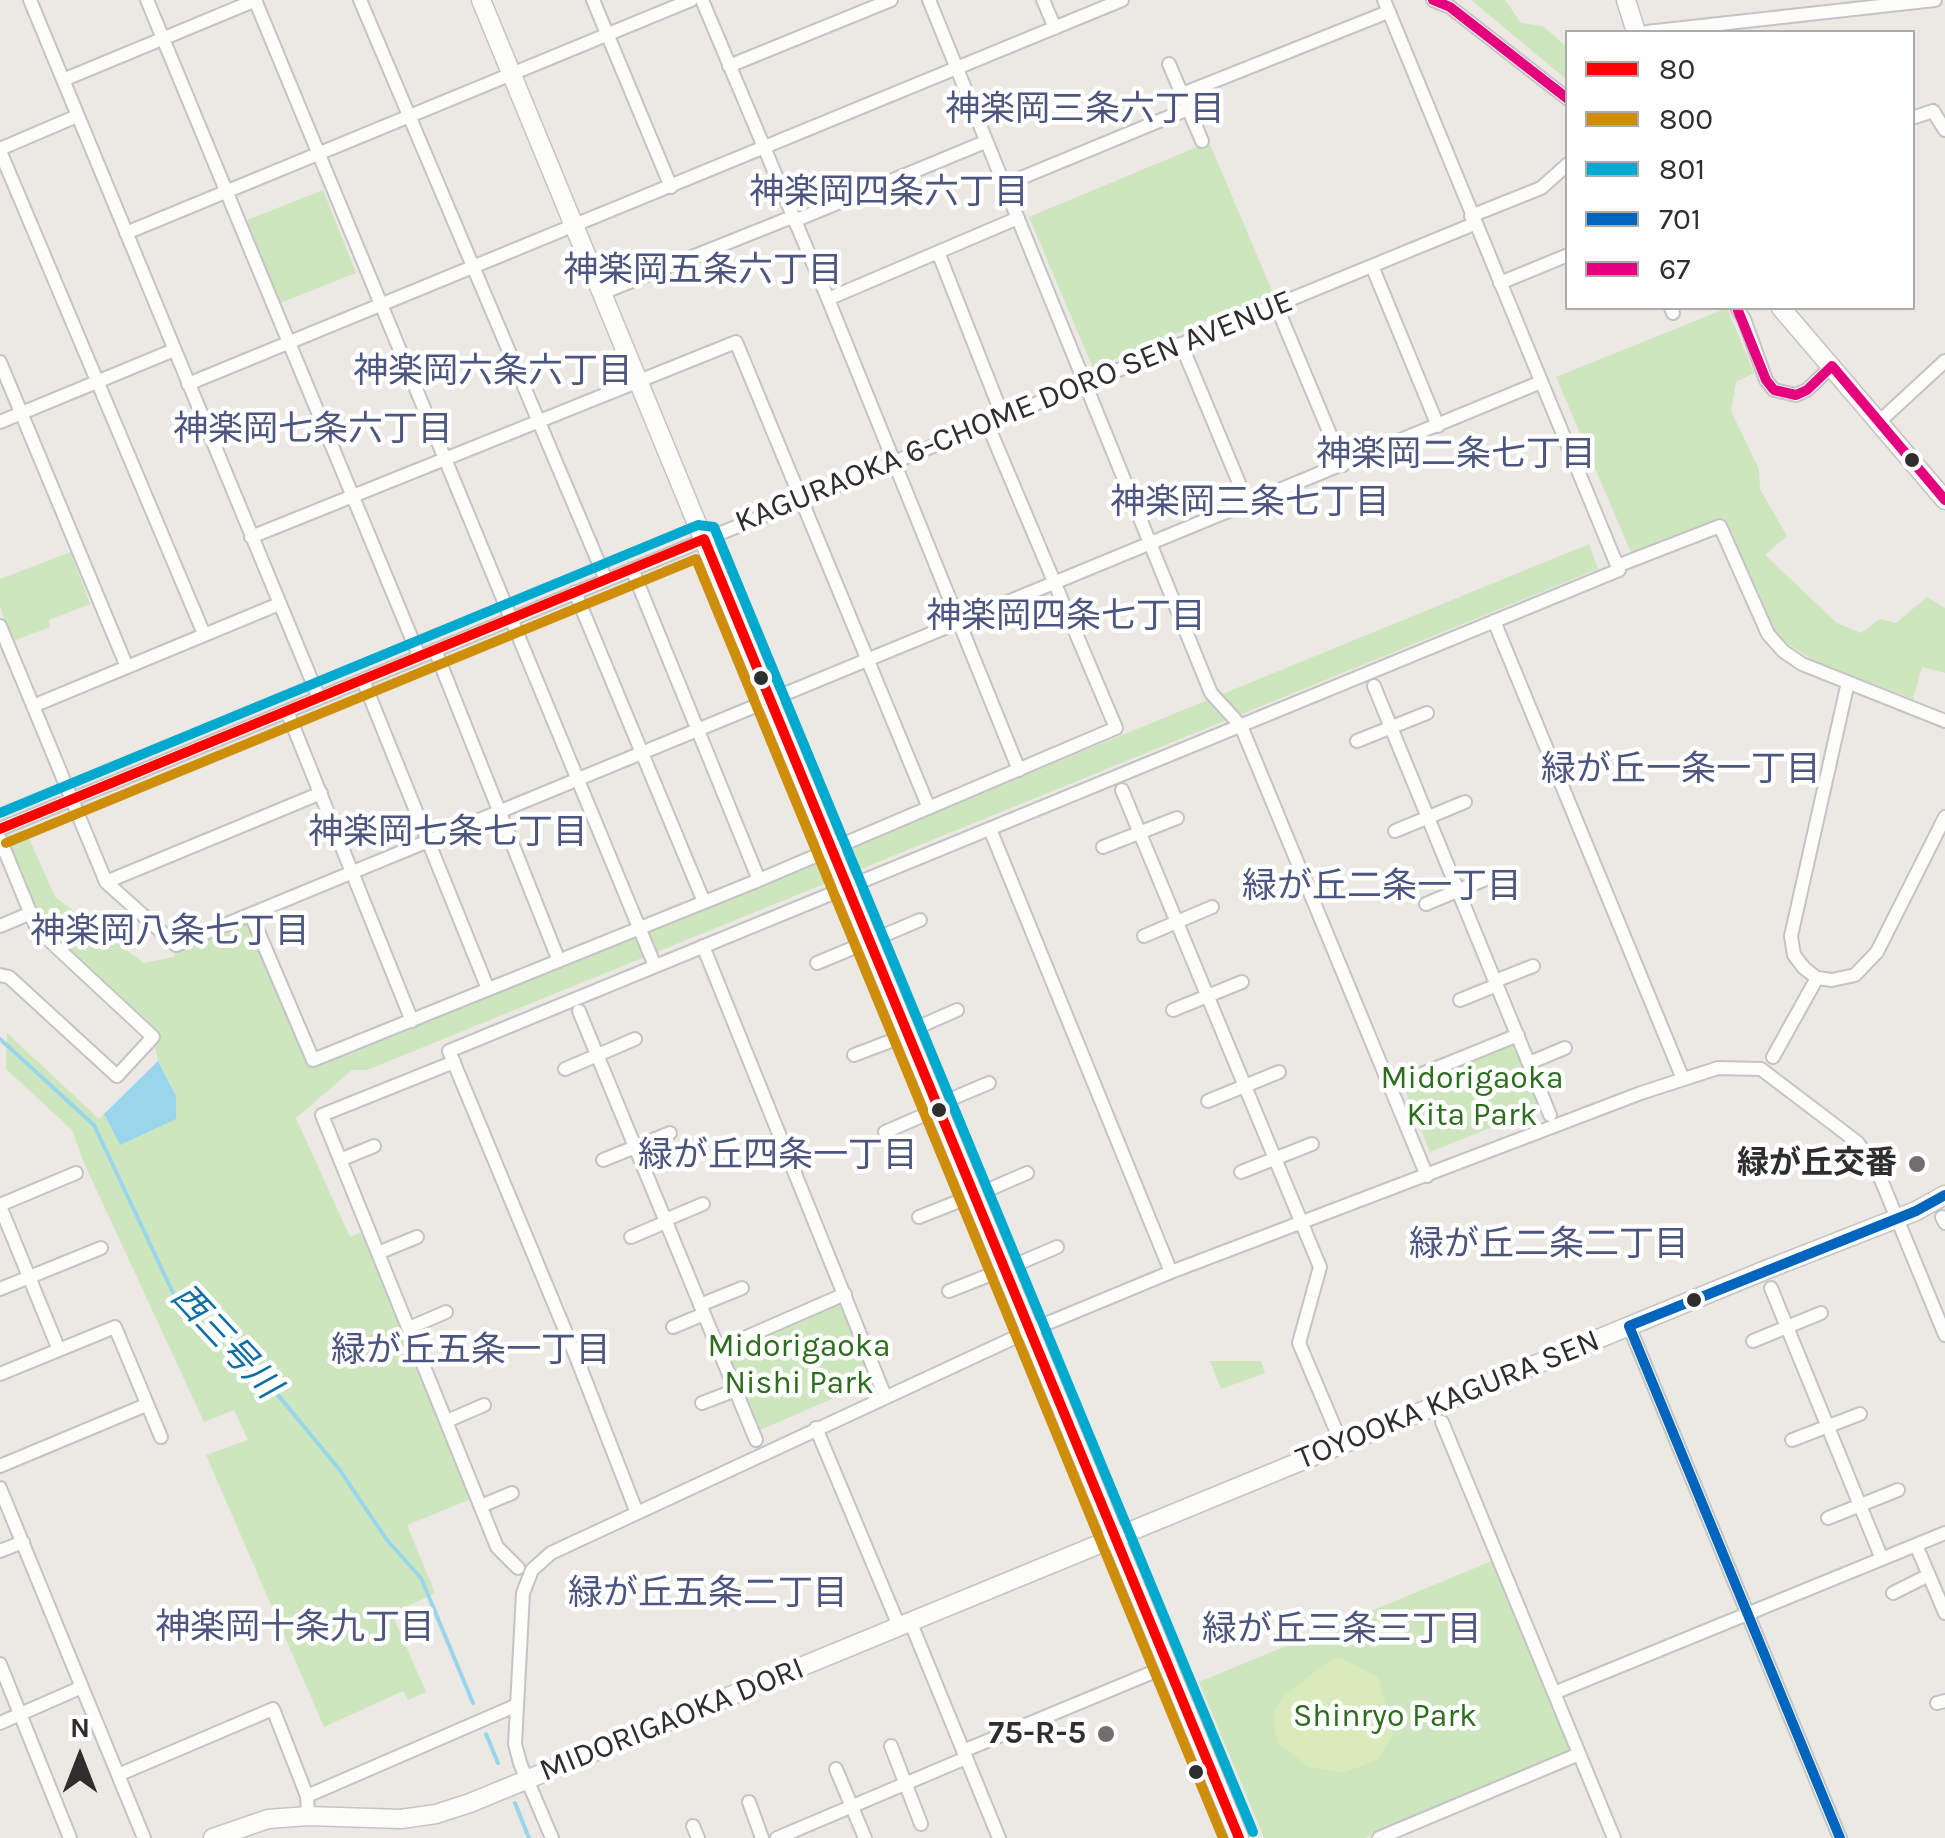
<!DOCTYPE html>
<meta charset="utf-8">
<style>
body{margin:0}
#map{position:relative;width:1945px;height:1838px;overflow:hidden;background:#ece8e4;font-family:Karla,sans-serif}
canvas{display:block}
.legend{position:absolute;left:1565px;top:30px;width:350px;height:280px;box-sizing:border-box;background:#fff;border:2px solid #ababab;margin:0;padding:12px 18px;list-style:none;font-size:30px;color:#2e2e2e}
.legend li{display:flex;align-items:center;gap:20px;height:50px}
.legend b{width:50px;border:2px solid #ababab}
.north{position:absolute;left:30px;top:1708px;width:100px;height:100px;-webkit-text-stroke:8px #fff;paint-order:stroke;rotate:0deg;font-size:28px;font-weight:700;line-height:40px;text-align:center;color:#2e2e2e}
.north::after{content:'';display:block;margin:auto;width:35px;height:45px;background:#2e2e2e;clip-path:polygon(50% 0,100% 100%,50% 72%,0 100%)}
</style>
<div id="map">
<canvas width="1945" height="1838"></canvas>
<ul class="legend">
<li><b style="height:12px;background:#f00"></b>80</li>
<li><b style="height:12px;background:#cf8e09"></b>800</li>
<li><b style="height:12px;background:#00a9ce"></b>801</li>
<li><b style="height:12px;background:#0065bd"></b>701</li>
<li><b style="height:12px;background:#e5007d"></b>67</li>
</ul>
<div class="north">N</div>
</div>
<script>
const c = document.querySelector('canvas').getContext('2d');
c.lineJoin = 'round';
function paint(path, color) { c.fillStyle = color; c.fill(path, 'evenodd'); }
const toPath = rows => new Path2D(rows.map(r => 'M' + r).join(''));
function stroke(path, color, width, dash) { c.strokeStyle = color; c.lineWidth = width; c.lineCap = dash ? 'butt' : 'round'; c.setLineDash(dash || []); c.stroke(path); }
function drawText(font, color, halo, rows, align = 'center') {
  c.font = font + ' Karla,"Noto Sans JP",sans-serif'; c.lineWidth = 9; c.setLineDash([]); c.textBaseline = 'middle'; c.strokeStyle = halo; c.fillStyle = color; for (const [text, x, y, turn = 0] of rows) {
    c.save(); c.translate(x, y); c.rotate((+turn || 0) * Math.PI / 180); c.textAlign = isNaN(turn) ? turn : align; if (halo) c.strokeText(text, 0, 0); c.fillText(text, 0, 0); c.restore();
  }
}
paint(toPath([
 [1471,0,1505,0,1521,23,1543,26,1567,47,1567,80],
 [1209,142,1273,293,1093,368,1029,217],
 [323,190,356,273,280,303,247,220],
 [1727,308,1754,373,1736,382,1731,411,1759,469,1760,489,1787,536,1765,555,1837,623,1861,633,1880,619,1896,623,1927,597,1945,608,1945,673,1922,667,1913,699,1816,662,1779,638,1760,605,1724,518,1632,555,1556,377],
 [1589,544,1598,569,367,1070,352,1070,296,1118,350,1237,361,1232,471,1499,407,1525,435,1593,392,1614,426,1692,408,1700,403,1691,324,1727,206,1455,248,1440,234,1410,204,1422,84,1163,72,1130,6,1069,7,1033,99,1119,104,1114,120,1144,176,1096,158,1061,153,1037,37,929,0,839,25,829,55,897,144,963,174,957,176,945,251,915,313,1060,350,1051],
 [71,552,90,604,49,620,50,627,13,641,0,607,0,579],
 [1515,1044,1540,1108,1430,1152,1404,1087],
 [838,1301,873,1381,760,1430,725,1350],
 [1210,1361,1261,1361,1265,1373,1221,1389],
 [1492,1561,1572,1753,1365,1838,1264,1838,1199,1682]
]), '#cee6be');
paint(toPath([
 [1333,1658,1341,1658,1378,1677,1392,1726,1392,1737,1377,1760,1343,1773,1308,1767,1279,1744,1274,1728,1275,1710,1284,1695]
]), '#d9eabb');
paint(toPath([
 [158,1061,176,1096,176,1119,120,1145,104,1114]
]), '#99d6ec');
stroke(toPath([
 [0,1039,94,1125,175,1297,208,1317,245,1355,339,1469,387,1540,421,1578,473,1703],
 [486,1734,498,1763],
 [515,1803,529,1838]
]), '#99d6ec', 4);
const street = toPath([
 [30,0,319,698],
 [147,0,419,656],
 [255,0,655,966],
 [360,0,606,580],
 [593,0,671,187],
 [702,0,828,299,1019,770],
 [929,0,1211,693,1241,726,1427,1176],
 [1043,0,1055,28],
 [1433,0,1450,7,1568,99],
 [1647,32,1935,0],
 [1169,64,1202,141],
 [729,66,891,0],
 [63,80,256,0],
 [1182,94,1388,12],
 [1912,118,1933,111,1945,130],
 [0,149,77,116],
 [0,151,204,634],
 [1004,185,1188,109],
 [1471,216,1541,188,1568,164],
 [794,221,985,142],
 [126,233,691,0],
 [938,252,1003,417],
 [1372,266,1438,426],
 [1500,283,1568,255],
 [602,293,792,217],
 [828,299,1018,218],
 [1276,305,1343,465],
 [1671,308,1673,313],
 [1737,308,1744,319,1766,380,1774,390,1796,395,1807,390,1832,366],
 [1181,344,1247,502],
 [0,362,127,667],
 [188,384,1122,0],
 [1880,421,1945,361],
 [0,422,174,350],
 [251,537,736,342,929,808],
 [1617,566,1720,526,1768,634,1783,651,1802,664,1945,721],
 [632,569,759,880],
 [575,592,704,902],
 [1494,621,1683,1079],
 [0,626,106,882],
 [435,650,559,961],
 [363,680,488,989],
 [1848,682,1791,936,1794,955,1804,968,1817,978,1832,980,1855,975,1877,952,1945,817],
 [1374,686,1550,1115],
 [33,706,279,604],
 [287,711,412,1021],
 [1357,741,1427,713],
 [1122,790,1320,1267,1299,1343,1335,1428],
 [321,793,106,882,176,945,1541,382],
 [0,829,1474,224],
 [990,829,1171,1272],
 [1395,831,1465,802],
 [0,839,37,929,153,1037,117,1076,9,977,0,975],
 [1103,847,1177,818],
 [1426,904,1495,875],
 [251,915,313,1060,759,880,1116,728,987,423],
 [0,926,31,913],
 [887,934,920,920],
 [1144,936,1212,907],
 [703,946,885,1396],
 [817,963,853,948],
 [1495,981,1533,966],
 [1460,1000,1497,985],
 [1173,1010,1242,982],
 [579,1011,756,1440],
 [923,1025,957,1010],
 [854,1055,891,1041],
 [1773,1057,1817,978],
 [454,1062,322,1115,497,1547,518,1568],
 [1529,1063,1565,1048],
 [565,1069,635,1039],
 [1390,1087,1518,1035],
 [951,1099,989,1083],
 [1208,1101,1279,1072],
 [885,1132,922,1116],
 [340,1160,374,1146],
 [603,1160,670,1133],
 [1241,1172,1312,1144],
 [990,1189,1027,1173],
 [0,1205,76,1173],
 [0,1206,59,1350],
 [919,1217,957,1202],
 [1942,1217,1945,1223],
 [665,1220,703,1204],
 [631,1237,666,1222],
 [378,1253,417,1237],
 [1022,1262,1057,1247],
 [1771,1288,1882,1559],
 [0,1289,101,1248],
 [949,1291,987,1276],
 [700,1305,742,1288],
 [1629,1326,1840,1838],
 [673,1327,704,1314],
 [409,1328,446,1312],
 [1753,1341,1821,1313],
 [719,1349,845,1294],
 [0,1374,115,1327,161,1437],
 [702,1403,736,1390],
 [447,1421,484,1405],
 [1442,1422,1614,1838],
 [816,1428,899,1626],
 [1792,1440,1860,1414],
 [0,1466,146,1405],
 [0,1488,144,1838],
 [481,1506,512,1493],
 [637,1513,577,1359,449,1051,1619,570,1384,0],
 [1828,1518,1898,1490],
 [1916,1545,1945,1613],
 [0,1551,23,1542],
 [1893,1593,1929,1575],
 [910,1621,999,1838],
 [0,1664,70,1838],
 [1554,1693,1945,1533],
 [1937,1703,1945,1701],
 [0,1723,82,1687],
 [891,1746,921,1824],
 [963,1751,1151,1673],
 [836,1769,865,1838],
 [118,1775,273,1709,307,1796],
 [749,1802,762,1838],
 [308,1816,307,1796,517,1705],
 [693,1826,698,1838],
 [552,1838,520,1763,515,1744,523,1593,532,1570,551,1553,1031,1330,1171,1272,1641,1093,1718,1068,1761,1069,1857,1142,1875,1165,1945,1335],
 [777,1838,966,1758],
 [1379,1838,1579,1754]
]);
const secondary = toPath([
 [481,0,1239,1838],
 [1626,0,1636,32],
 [1781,308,1945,500],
 [213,1838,268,1819,308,1816,401,1819,436,1814,470,1803,1768,1269,1916,1211,1945,1195]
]);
stroke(street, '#c5c4c5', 16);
stroke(secondary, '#c5c4c5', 21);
stroke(street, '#fcfcfb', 12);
stroke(secondary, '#fcfcfb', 18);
stroke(toPath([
 [0,829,704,539,1239,1838]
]), '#f00', 10);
stroke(toPath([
 [6,843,696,559,1223,1838]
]), '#cf8e09', 10);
stroke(toPath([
 [0,813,698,525,714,527,1253,1832]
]), '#00a9ce', 10);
stroke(toPath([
 [1840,1838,1629,1326,1916,1211,1945,1195]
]), '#0065bd', 10);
stroke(toPath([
 [1433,0,1450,7,1568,99],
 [1737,308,1766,380,1774,390,1796,395,1807,390,1832,366,1945,500]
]), '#e5007d', 10);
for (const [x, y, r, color] of [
 [1912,460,9,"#2e2e2e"],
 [761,678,9,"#2e2e2e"],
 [939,1110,9,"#2e2e2e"],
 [1917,1164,10,"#706f6e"],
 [1694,1300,9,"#2e2e2e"],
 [1106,1734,10,"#706f6e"],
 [1196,1772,9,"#2e2e2e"]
]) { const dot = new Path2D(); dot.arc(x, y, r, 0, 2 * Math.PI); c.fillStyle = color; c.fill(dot); stroke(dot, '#fff', 4); }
drawText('32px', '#2e2e2e', '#fff', [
 ["KAGURAOKA 6-CHOME DORO SEN AVENUE",1014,412,-22],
 ["TOYOOKA KAGURA SEN",1448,1400,-22],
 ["MIDORIGAOKA DORI",672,1720,-22]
]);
drawText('32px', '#2c6e1b', '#fff', [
 ["Midorigaoka",1472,1079],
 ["Kita Park",1472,1116],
 ["Midorigaoka",799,1347],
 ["Nishi Park",799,1384],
 ["Shinryo Park",1385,1717]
]);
drawText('bold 32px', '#2e2e2e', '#fff', [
 ["緑が丘交番",1897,1164],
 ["75-R-5",1086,1734]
], 'right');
drawText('35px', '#4d5680', '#fff', [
 ["神楽岡三条六丁目",1085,110],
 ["神楽岡四条六丁目",889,193],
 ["神楽岡五条六丁目",703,271],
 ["神楽岡六条六丁目",493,372],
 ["神楽岡七条六丁目",313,430],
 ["神楽岡二条七丁目",1456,455],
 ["神楽岡三条七丁目",1250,503],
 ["神楽岡四条七丁目",1066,617],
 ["緑が丘一条一丁目",1681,770],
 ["神楽岡七条七丁目",448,833],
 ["緑が丘二条一丁目",1382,887],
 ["神楽岡八条七丁目",170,932],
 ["緑が丘四条一丁目",778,1156],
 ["緑が丘二条二丁目",1549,1245],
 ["緑が丘五条一丁目",471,1351],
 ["緑が丘五条二丁目",708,1594],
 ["神楽岡十条九丁目",295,1628],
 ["緑が丘三条三丁目",1342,1630]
]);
drawText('italic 35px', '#0d6fa3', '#fff', [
 ["西三号川",225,1342,47]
]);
</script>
